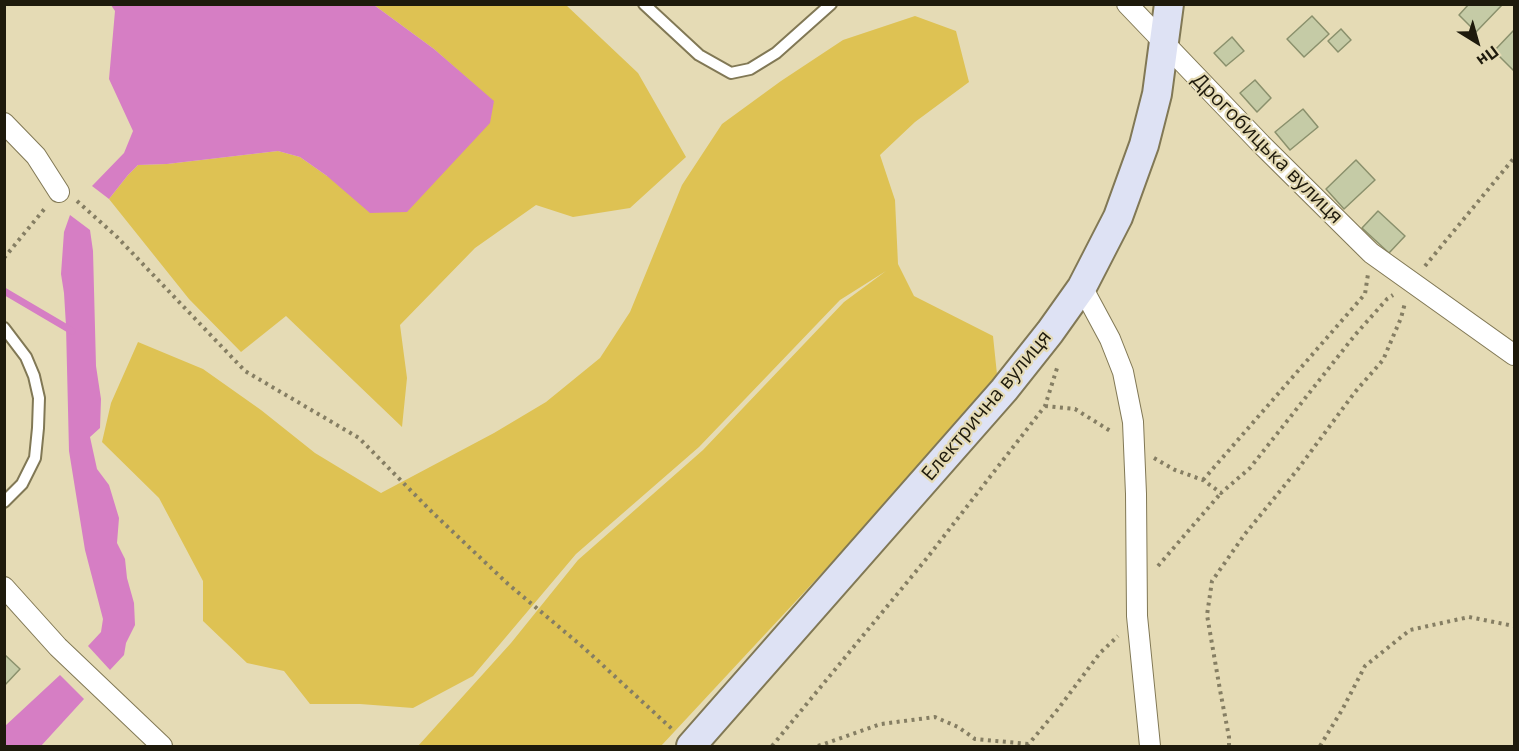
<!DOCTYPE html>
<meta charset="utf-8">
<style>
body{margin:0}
#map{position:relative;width:1519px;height:751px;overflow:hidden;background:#e5dbb5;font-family:"Open Sans",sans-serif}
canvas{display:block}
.frame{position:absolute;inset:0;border:6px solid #1e1a0c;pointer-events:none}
.north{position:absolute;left:1447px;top:12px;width:60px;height:60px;-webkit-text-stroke:4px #e5dbb5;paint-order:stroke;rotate:143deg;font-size:16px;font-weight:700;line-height:24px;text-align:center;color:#1e1a0c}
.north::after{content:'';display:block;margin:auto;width:21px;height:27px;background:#1e1a0c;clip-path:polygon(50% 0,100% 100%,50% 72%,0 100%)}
</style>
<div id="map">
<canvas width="1519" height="751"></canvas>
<div class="frame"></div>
<div class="north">Пн</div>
</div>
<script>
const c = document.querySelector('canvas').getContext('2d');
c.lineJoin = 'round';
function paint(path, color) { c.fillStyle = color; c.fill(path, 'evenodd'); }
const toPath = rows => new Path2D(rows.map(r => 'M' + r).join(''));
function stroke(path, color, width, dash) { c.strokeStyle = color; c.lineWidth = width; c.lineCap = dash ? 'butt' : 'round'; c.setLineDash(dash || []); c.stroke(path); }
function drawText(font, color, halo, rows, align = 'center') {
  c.font = font + ' "Open Sans",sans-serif'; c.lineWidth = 4.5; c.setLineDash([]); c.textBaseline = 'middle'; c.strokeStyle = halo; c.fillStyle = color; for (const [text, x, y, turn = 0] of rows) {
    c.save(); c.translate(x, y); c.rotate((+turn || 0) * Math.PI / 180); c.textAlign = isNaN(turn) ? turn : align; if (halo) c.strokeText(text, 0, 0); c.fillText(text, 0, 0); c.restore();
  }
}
paint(toPath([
 [374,5,566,5,638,73,686,157,630,208,573,217,536,205,475,248,400,325,407,378,402,427,286,316,241,352,189,299,109,199,128,175,138,165,167,164,278,151,300,157,327,176,494,102,434,49],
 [915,16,956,31,969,82,915,122,880,155,895,200,898,264,914,296,993,336,998,384,661,746,418,746,511,643,578,560,703,450,844,302,886,271,840,300,699,447,576,554,473,676,413,708,360,704,310,704,284,671,247,663,203,621,203,581,159,498,102,442,111,403,138,342,203,369,261,410,315,453,381,493,494,433,546,402,600,358,630,312,682,185,722,124,781,81,843,40]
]), '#dec253');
paint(toPath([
 [111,5,374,5,434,49,494,101,490,123,407,212,370,213,327,176,300,157,278,151,167,164,138,165,128,175,109,199,92,186,124,153,133,131,109,79,115,11],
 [70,215,90,230,93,251,96,366,101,399,100,428,90,437,97,469,109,485,119,518,117,543,125,559,127,578,134,603,135,625,126,643,124,655,110,670,88,646,101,632,103,619,85,550,69,451,66,326,64,293,61,274,64,232],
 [60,675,84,699,41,746,5,746,5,726]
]), '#d67ec4');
stroke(toPath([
 [4,291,72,331]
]), '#d67ec4', 7);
const building = toPath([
 [1469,4,1501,4,1502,5,1476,32,1459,15,1469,4],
 [1312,16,1329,34,1304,57,1287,39,1312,16],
 [1341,29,1351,40,1338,52,1328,41,1341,29],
 [1514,30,1514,71,1494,51,1514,30],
 [1232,37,1244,51,1226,66,1214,53,1232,37],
 [1255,80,1271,98,1257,112,1240,93,1255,80],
 [1303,109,1318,127,1290,150,1275,132,1303,109],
 [1356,160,1375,180,1344,209,1326,189,1356,160],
 [1378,211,1405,236,1389,253,1362,228,1378,211],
 [4,654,20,669,4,686,4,654]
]);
paint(building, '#c5cba6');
stroke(building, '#8a906c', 1.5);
const lane = toPath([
 [644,4,699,55,731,73,750,69,776,53,831,4],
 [4,328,26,357,34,376,39,398,38,428,35,458,22,484,4,502]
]);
const street = toPath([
 [1127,4,1261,144,1371,253,1514,355],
 [4,123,36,156,59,192],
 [1082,287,1110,339,1123,372,1133,422,1136,494,1137,616,1150,746],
 [4,587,58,647,162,746]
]);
const secondary = toPath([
 [691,746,1004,390,1050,332,1082,287,1118,217,1144,145,1157,94,1169,4]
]);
stroke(lane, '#817855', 14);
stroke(street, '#817855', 22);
stroke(secondary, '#817855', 32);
stroke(toPath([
 [77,201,117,237,245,371,359,438,433,513,508,584,584,648,672,729],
 [4,258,46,207],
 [1425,266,1514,158],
 [1045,406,1075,409,1112,432],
 [1154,458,1175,470,1203,480,1221,493,1250,468,1355,335,1387,299,1393,295],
 [1203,480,1365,294,1368,274],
 [1158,566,1221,493],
 [772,746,927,558,1045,406,1058,365],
 [818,746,881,724,935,717,958,727,975,739,1029,744],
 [1027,746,1058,709,1100,653,1118,636],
 [1229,746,1229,737,1220,690,1207,615,1212,581,1245,534,1298,469,1355,392,1383,360,1401,318,1405,303],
 [1320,746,1342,710,1365,666,1410,630,1469,617,1514,626]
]), '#857e63', 4, [3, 4.5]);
stroke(lane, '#fff', 10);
stroke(street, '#fff', 20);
stroke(secondary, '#dee2f4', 28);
drawText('20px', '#1e1a0c', '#e5dbb5', [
 ["Дрогобицька вулиця",1267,149,45],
 ["Електрична вулиця",987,406,-50]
]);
</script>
